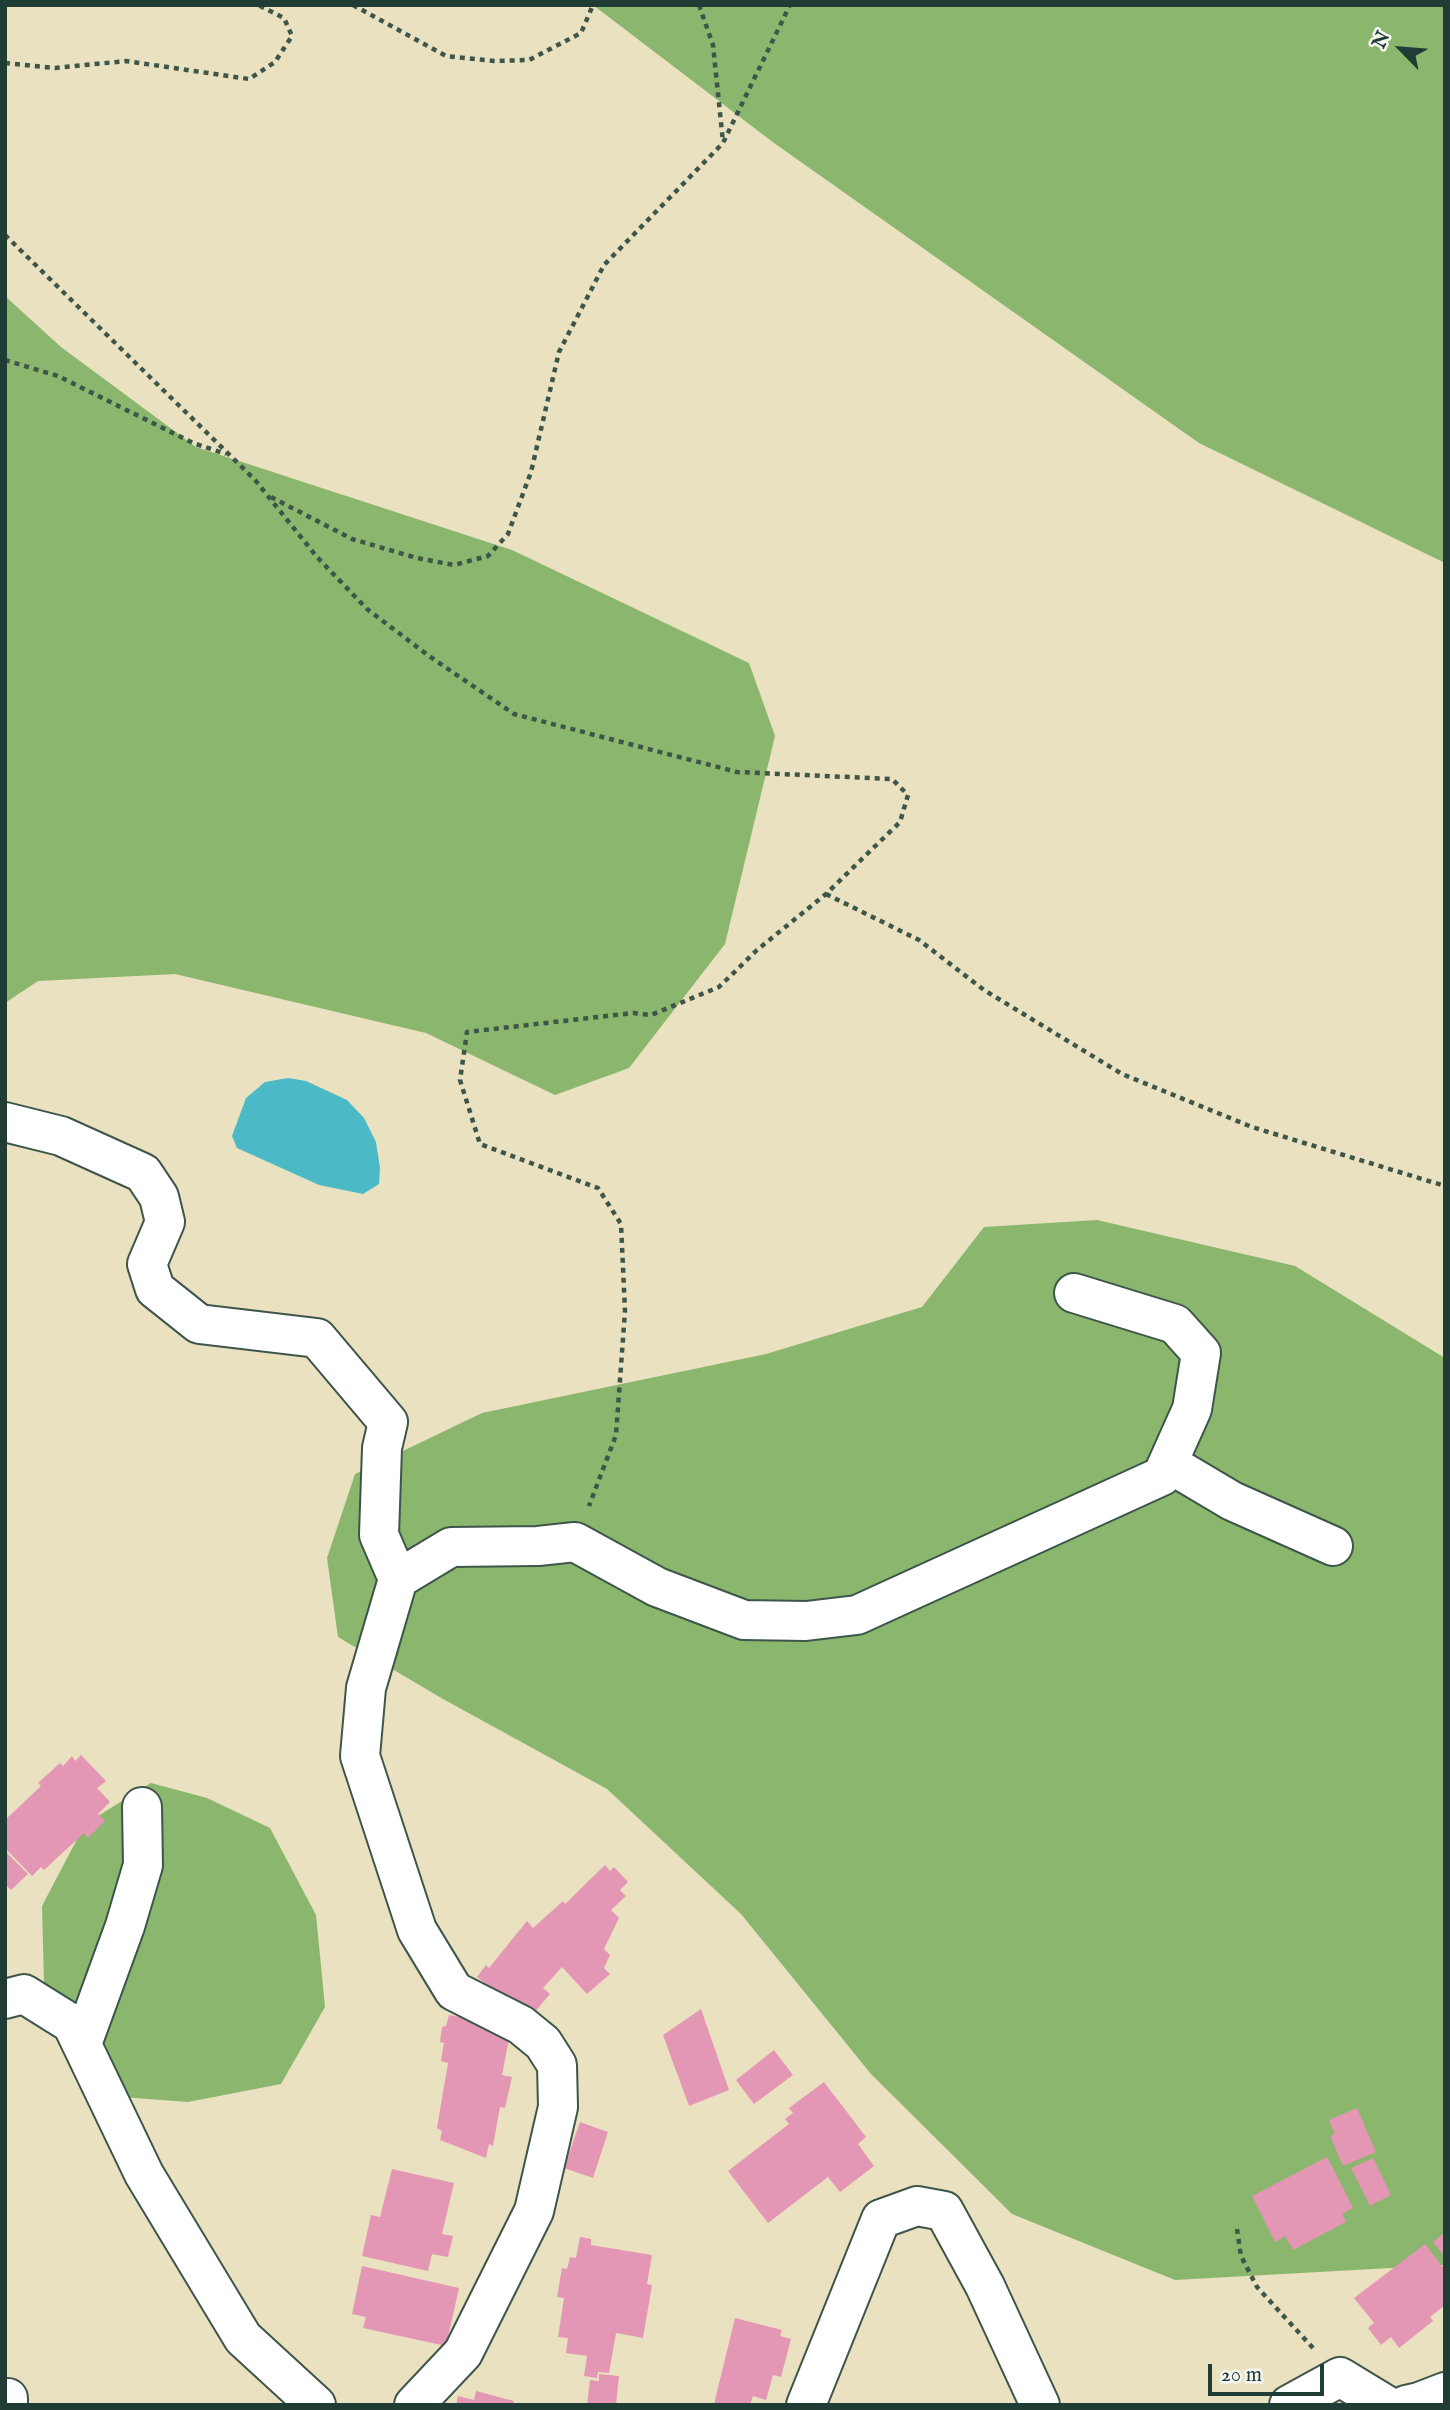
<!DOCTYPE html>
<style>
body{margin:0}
#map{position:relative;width:1450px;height:2410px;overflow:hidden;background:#eae1c1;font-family:"IM FELL English",serif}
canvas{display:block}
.frame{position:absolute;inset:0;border:7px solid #1f3d34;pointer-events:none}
.north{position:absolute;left:1366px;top:14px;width:70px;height:70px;-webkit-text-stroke:5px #f6f6f2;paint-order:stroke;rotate:295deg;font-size:19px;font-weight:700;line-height:28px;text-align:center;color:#1f3d34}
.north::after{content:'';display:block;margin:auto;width:24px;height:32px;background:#1f3d34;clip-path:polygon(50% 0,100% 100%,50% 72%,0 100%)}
.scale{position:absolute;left:1208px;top:2364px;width:116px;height:32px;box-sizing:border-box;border:4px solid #1f3d34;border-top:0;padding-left:9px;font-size:21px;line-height:24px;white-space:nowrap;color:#1f3d34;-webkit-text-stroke:5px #f6f6f2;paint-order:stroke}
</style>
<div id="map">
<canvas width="1450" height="2410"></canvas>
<div class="frame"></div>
<div class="north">N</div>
<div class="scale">20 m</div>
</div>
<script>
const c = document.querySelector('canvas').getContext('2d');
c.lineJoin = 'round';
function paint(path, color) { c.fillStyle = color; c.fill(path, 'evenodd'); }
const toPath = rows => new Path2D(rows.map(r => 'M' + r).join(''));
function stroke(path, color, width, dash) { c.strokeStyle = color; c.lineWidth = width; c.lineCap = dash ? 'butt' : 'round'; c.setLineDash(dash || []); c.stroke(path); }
paint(toPath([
 [593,5,1445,5,1445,563,1199,443,774,143],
 [5,296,61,347,196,447,512,550,749,663,775,736,725,944,629,1068,555,1095,426,1033,175,974,38,981,5,1003],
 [1097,1220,1295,1266,1445,1358,1445,2265,1175,2280,1012,2214,871,2074,741,1914,607,1789,443,1699,338,1637,327,1558,355,1474,482,1413,766,1354,922,1307,984,1227],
 [151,1783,207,1798,270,1828,316,1915,325,2007,281,2084,188,2102,122,2097,66,2054,44,1983,42,1906,85,1824]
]), '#8ab66d');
paint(toPath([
 [288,1078,306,1081,347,1100,364,1118,376,1142,380,1168,379,1184,363,1194,319,1185,237,1148,232,1136,246,1098,265,1082]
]), '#4cbac6');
paint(toPath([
 [81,1755,106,1781,97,1788,110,1802,98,1814,105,1821,88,1838,84,1833,44,1870,41,1867,32,1876,5,1848,5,1833,7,1831,5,1820,41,1786,38,1783,60,1763,63,1766,72,1756,75,1761],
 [5,1851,28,1874,11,1890,5,1884],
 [605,1865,610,1871,614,1867,628,1882,620,1890,626,1896,611,1910,619,1918,604,1949,610,1955,604,1968,610,1974,587,1994,562,1967,543,1988,550,1994,529,2019,477,1977,486,1965,489,1968,527,1921,533,1928,563,1901,565,1904],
 [701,2009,729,2090,689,2106,663,2035],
 [449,2015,504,2025,510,2034,502,2075,512,2077,505,2108,500,2107,493,2146,489,2144,486,2158,440,2140,442,2131,437,2128,448,2063,441,2061,444,2043,440,2042,442,2027,446,2026],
 [774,2050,793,2075,754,2104,736,2080],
 [824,2082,866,2137,858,2144,874,2166,840,2192,828,2177,768,2223,728,2171,789,2124,785,2119,793,2113,789,2108],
 [1357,2108,1376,2152,1343,2166,1330,2136,1335,2134,1329,2120],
 [580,2122,608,2132,593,2178,564,2168],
 [1327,2157,1353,2208,1342,2214,1346,2222,1293,2250,1285,2236,1275,2242,1252,2196],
 [1373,2158,1391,2195,1370,2206,1351,2168],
 [392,2169,454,2183,442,2234,453,2236,448,2257,432,2254,428,2271,362,2256,371,2215,380,2217],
 [1445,2232,1445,2257,1433,2242],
 [580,2237,591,2239,591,2245,652,2255,647,2284,652,2285,643,2338,616,2333,609,2373,598,2372,597,2378,584,2376,587,2356,566,2353,568,2338,558,2337,564,2298,557,2297,562,2268,567,2269,570,2257,576,2258],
 [1425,2244,1445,2270,1445,2305,1430,2317,1433,2321,1399,2348,1391,2337,1381,2345,1368,2328,1374,2323,1354,2298],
 [362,2266,459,2288,446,2346,363,2328,366,2317,352,2314],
 [735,2318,782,2330,780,2336,791,2339,781,2377,773,2375,766,2400,753,2396,750,2405,715,2405,714,2404],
 [599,2374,619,2376,616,2405,587,2405,590,2380,599,2381],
 [476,2391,514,2401,513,2405,456,2405,458,2396,474,2400]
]), '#e496b5');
const minor = toPath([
 [5,1122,61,1136,143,1173,159,1197,165,1222,147,1264,155,1289,199,1324,317,1338,388,1422,382,1448,379,1535,398,1579,366,1688,360,1756,417,1930,454,1991,521,2025,543,2043,557,2065,558,2107,534,2211,463,2353,414,2405],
 [1168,1463,1232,1501,1333,1546],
 [398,1579,451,1547,538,1546,575,1542,657,1587,744,1620,806,1621,857,1615,1162,1476,1192,1409,1201,1353,1175,1324,1074,1293],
 [5,1999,24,1994,72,2024,144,2174,243,2338,316,2405],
 [82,2044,125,1926,143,1865,142,1807],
 [5,2398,8,2398,8,2405],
 [806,2405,881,2219,917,2206,944,2211,985,2286,1040,2405],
 [1289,2405,1340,2377,1386,2405],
 [1406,2405,1419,2402,1445,2392]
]);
stroke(minor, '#3d5649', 42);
stroke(toPath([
 [353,5,446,56,494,61,529,60,581,33,593,5],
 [699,5,713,45,723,142],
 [5,63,55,68,126,61,249,79,275,62,292,36,284,18,258,5],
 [5,235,255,480,317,557,367,609,429,656,514,714,737,772,892,779,908,795,900,822,826,894,757,950,719,987,651,1015,633,1013,467,1032,460,1080,480,1144,598,1188,621,1224,625,1311,616,1435,589,1506],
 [5,360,58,376,193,443,226,454],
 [271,497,352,539,417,558,454,565,488,556,508,534,531,472,559,352,604,265,723,143,790,5],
 [826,894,919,940,984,990,1122,1074,1252,1127,1445,1186],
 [1237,2229,1241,2256,1257,2287,1313,2348]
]), '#3d5649', 4.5, [5, 5]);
stroke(minor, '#fff', 38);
</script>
